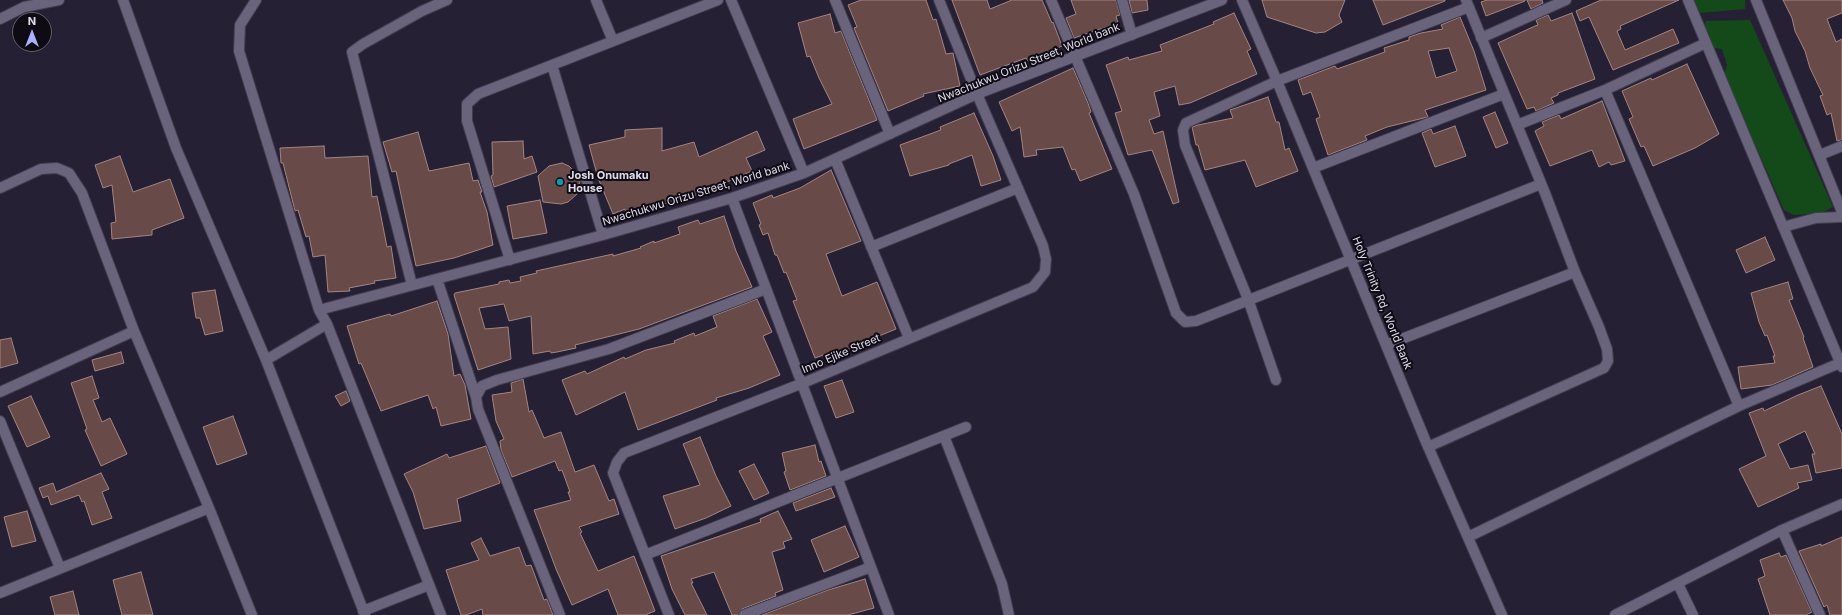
<!DOCTYPE html>
<style>
body{margin:0}
#map{position:relative;width:1842px;height:615px;overflow:hidden;background:#262035;font-family:Inter,sans-serif}
canvas{display:block}
.north{position:absolute;left:12px;top:12px;width:40px;height:40px;box-sizing:border-box;background:#0e0b15;border:1px solid #625f6b;border-radius:50%;rotate:0deg;font-size:11px;font-weight:700;line-height:16px;text-align:center;color:#e0ddeb}
.north::after{content:'';display:block;margin:auto;width:14px;height:18px;background:#a7b1fc;clip-path:polygon(50% 0,100% 100%,50% 72%,0 100%)}
</style>
<div id="map">
<canvas width="1842" height="615"></canvas>
<div class="north">N</div>
</div>
<script>
const c = document.querySelector('canvas').getContext('2d');
c.lineJoin = 'round';
function paint(path, color) { c.fillStyle = color; c.fill(path, 'evenodd'); }
const toPath = rows => new Path2D(rows.map(r => 'M' + r).join(''));
function stroke(path, color, width, dash) { c.strokeStyle = color; c.lineWidth = width; c.lineCap = dash ? 'butt' : 'round'; c.setLineDash(dash || []); c.stroke(path); }
function drawText(font, color, halo, rows, align = 'center') {
  c.font = font + ' Inter,sans-serif'; c.lineWidth = 4; c.setLineDash([]); c.textBaseline = 'middle'; c.strokeStyle = halo; c.fillStyle = color; for (const [text, x, y, turn = 0] of rows) {
    c.save(); c.translate(x, y); c.rotate((+turn || 0) * Math.PI / 180); c.textAlign = isNaN(turn) ? turn : align; if (halo) c.strokeText(text, 0, 0); c.fillText(text, 0, 0); c.restore();
  }
}
paint(toPath([
 [1694,0,1745,0,1745,9,1699,13],
 [1750,20,1833,207,1821,213,1794,215,1784,210,1724,74,1727,65,1722,49,1714,48,1703,26,1706,21]
]), '#144a1a');
const building = toPath([
 [861,0,926,0,933,20,936,19,946,54,953,53,960,86,923,94,924,96,888,111,854,28,857,27,848,5,861,0],
 [952,0,987,0,990,9,1012,0,1042,0,1052,23,1053,22,1062,46,1028,61,1026,58,980,75,952,0],
 [1071,0,1116,0,1120,15,1116,16,1118,23,1074,38,1066,18,1076,14,1071,0],
 [1129,0,1147,0,1148,10,1132,13,1129,0],
 [1262,0,1345,0,1339,15,1342,22,1325,32,1316,33,1267,17,1262,0],
 [1373,0,1445,0,1445,1,1383,25,1373,0],
 [1487,0,1525,0,1525,1,1486,16,1481,2,1487,0],
 [1527,0,1542,0,1543,3,1531,9,1527,0],
 [1601,0,1679,0,1620,26,1621,29,1617,31,1625,50,1673,29,1679,43,1613,70,1589,17,1580,21,1576,11,1601,0],
 [1783,0,1842,0,1842,13,1827,19,1836,42,1842,39,1842,140,1837,141,1831,113,1827,115,1820,96,1823,95,1810,68,1805,51,1795,31,1792,18,1783,0],
 [1234,13,1251,49,1247,51,1257,74,1190,103,1179,105,1175,86,1154,92,1160,116,1149,120,1154,134,1163,131,1179,202,1173,204,1152,150,1128,155,1115,113,1122,111,1106,65,1128,57,1129,60,1162,51,1160,45,1214,24,1213,22,1234,13],
 [1572,13,1595,79,1558,93,1558,95,1551,98,1554,103,1536,111,1534,107,1527,109,1498,43,1535,26,1538,25,1536,20,1548,15,1551,21,1572,13],
 [830,14,835,33,841,31,877,120,804,149,793,119,832,104,819,78,810,56,807,57,798,23,830,14],
 [1460,17,1474,51,1486,90,1425,110,1428,117,1387,127,1365,136,1367,140,1328,155,1316,119,1320,117,1311,92,1303,95,1298,80,1335,66,1337,69,1385,52,1384,48,1409,40,1409,37,1421,33,1443,29,1441,25,1460,17],
 [1449,48,1457,71,1436,78,1428,51,1449,48],
 [1687,64,1719,134,1695,148,1653,166,1644,146,1641,147,1629,119,1633,117,1622,91,1651,78,1652,80,1687,64],
 [1073,68,1088,103,1091,112,1089,113,1112,169,1080,181,1075,169,1072,170,1063,147,1036,150,1037,155,1024,157,1020,127,1012,131,999,102,1073,68],
 [1268,97,1276,122,1279,122,1285,150,1289,148,1298,171,1256,187,1245,160,1205,170,1198,145,1196,145,1192,127,1198,125,1233,118,1230,110,1268,97],
 [1602,101,1625,161,1611,165,1609,162,1599,167,1592,150,1550,166,1535,131,1544,126,1542,122,1559,115,1561,119,1602,101],
 [1495,112,1508,143,1496,148,1483,117,1495,112],
 [974,113,993,156,1001,180,981,186,972,155,949,164,949,165,910,176,900,145,941,130,940,127,974,113],
 [1455,126,1466,156,1435,167,1422,133,1431,129,1433,134,1455,126],
 [662,128,662,151,694,142,699,157,757,131,765,150,746,158,752,171,686,200,653,206,626,214,625,209,613,214,598,178,589,145,625,137,625,130,662,128],
 [418,132,429,171,469,163,473,181,478,180,482,192,480,192,487,212,493,245,454,258,416,266,396,171,392,172,383,142,418,132],
 [523,141,524,159,532,156,537,172,494,187,491,176,493,175,492,142,523,141],
 [324,146,325,158,368,156,372,197,377,196,387,247,391,246,396,278,374,281,375,283,349,288,350,291,328,292,325,255,313,257,309,236,306,237,298,210,295,211,283,163,281,163,280,148,324,146],
 [120,156,133,192,170,179,184,218,152,230,152,235,112,239,111,223,116,222,112,185,103,188,95,165,120,156],
 [562,163,569,166,578,175,580,181,577,194,568,202,561,204,543,202,538,176,549,166,562,163],
 [831,170,861,241,826,254,842,296,877,282,896,329,857,345,857,346,838,353,837,350,815,358,793,301,797,300,786,272,784,273,777,255,775,255,768,233,763,235,759,225,761,224,753,203,772,195,773,198,800,188,831,170],
 [540,200,547,233,513,239,507,206,540,200],
 [724,216,736,251,752,287,639,329,575,345,576,348,557,352,551,353,550,351,533,354,531,316,509,321,504,304,479,308,485,329,508,327,511,359,478,370,454,295,455,293,499,284,499,282,509,280,510,283,521,281,520,277,537,273,536,271,613,254,613,256,641,248,640,247,654,241,654,243,680,234,678,227,698,220,700,224,724,216],
 [1765,237,1775,260,1746,273,1736,250,1765,237],
 [1788,282,1793,299,1789,300,1804,337,1803,338,1813,367,1772,385,1741,389,1738,367,1775,363,1773,356,1775,356,1767,335,1765,336,1759,322,1751,293,1788,282],
 [215,290,223,331,205,335,200,318,196,318,192,293,215,290],
 [757,299,772,332,763,336,780,375,749,388,716,398,717,400,638,430,625,392,576,415,562,380,585,371,587,374,624,357,625,359,646,350,675,343,674,341,694,333,695,336,717,327,713,316,757,299],
 [437,301,448,334,454,376,460,374,465,385,471,419,441,426,436,407,433,409,428,395,381,411,361,363,359,364,347,326,390,314,391,316,437,301],
 [11,338,18,363,0,368,0,340,11,338],
 [121,352,124,363,95,371,92,360,121,352],
 [92,376,99,398,93,400,102,422,110,418,127,454,101,466,85,430,87,429,71,383,92,376],
 [523,379,529,412,532,410,544,438,561,432,575,472,594,465,609,501,614,499,619,514,579,527,582,532,580,533,598,571,634,556,655,611,645,615,618,615,608,589,572,605,556,569,534,510,571,500,568,492,570,492,562,470,559,471,555,461,512,477,501,450,500,441,504,439,496,421,492,395,512,392,511,383,523,379],
 [842,380,854,412,836,418,824,386,842,380],
 [1821,386,1842,434,1842,468,1816,473,1812,454,1815,454,1805,431,1778,444,1790,469,1808,465,1812,480,1797,483,1799,488,1758,507,1739,469,1766,456,1749,413,1763,408,1764,411,1798,395,1821,386],
 [346,391,350,401,341,406,335,396,346,391],
 [31,396,50,437,27,447,8,406,31,396],
 [233,416,247,454,217,465,203,427,233,416],
 [700,437,716,476,731,506,706,518,675,529,663,496,700,485,683,444,700,437],
 [815,445,819,462,821,461,826,476,790,490,784,472,786,471,782,453,815,445],
 [486,446,500,483,457,499,461,521,424,529,413,492,404,474,447,454,449,458,486,446],
 [754,464,769,493,754,500,739,471,754,464],
 [101,473,109,489,102,492,112,518,92,525,84,501,82,502,79,495,51,505,48,496,43,498,39,488,53,483,56,492,101,473],
 [831,488,835,497,796,511,793,503,831,488],
 [27,511,36,541,12,547,4,517,27,511],
 [778,511,792,539,783,542,785,548,772,552,783,590,775,593,776,596,742,609,738,615,732,615,714,572,691,579,693,583,691,583,707,615,685,615,672,589,661,556,761,522,760,519,778,511],
 [845,526,859,557,824,572,811,540,845,526],
 [1842,537,1842,615,1830,615,1827,605,1824,607,1799,551,1821,544,1821,546,1842,537],
 [481,538,490,556,519,547,526,566,531,565,544,600,547,599,553,615,483,615,482,609,466,615,461,615,446,570,479,560,471,543,481,538],
 [1779,553,1781,557,1786,555,1812,612,1806,615,1770,615,1758,579,1765,576,1760,560,1779,553],
 [141,572,153,615,122,615,113,580,141,572],
 [865,579,874,608,848,615,762,615,828,590,865,579],
 [73,591,79,615,55,615,50,597,73,591]
]);
paint(building, '#684b48');
stroke(building, '#a48481', 1);
const minor = toPath([
 [123,0,176,148,266,360,365,615],
 [256,0,240,25,239,51,319,310,327,324,441,615],
 [596,0,613,41],
 [731,0,804,173],
 [835,0,890,134],
 [1051,0,1134,194,1176,313,1185,322,1196,321,1541,184],
 [1122,0,1132,35],
 [1242,0,1277,81,1426,442,1502,615],
 [1688,0,1842,367],
 [1756,0,1842,212],
 [0,19,24,7,59,0],
 [1481,38,1566,0],
 [552,65,603,235],
 [1605,90,1739,406],
 [1517,125,1605,90,1706,43],
 [1820,155,1842,146],
 [835,159,909,338],
 [1313,168,1504,94],
 [0,188,41,169,57,168,69,173,82,193,134,331,209,508,252,615],
 [732,198,889,615],
 [1783,227,1816,218,1842,217],
 [871,247,1018,188],
 [510,260,467,121,467,104,478,94,718,0],
 [437,279,476,397],
 [412,285,352,52,363,44,422,11,447,0],
 [319,310,603,235,732,198,804,173,977,94,1222,0],
 [1386,345,1575,272],
 [266,360,327,324],
 [1276,380,1248,299,1185,145,1183,130,1186,123,1277,81,1469,7],
 [0,392,134,331],
 [0,421,60,568],
 [944,436,1002,584,1009,615],
 [1428,447,1604,368,1608,361,1607,349,1599,327,1575,272,1545,193,1466,0],
 [1782,530,1820,615],
 [1468,537,1739,406,1842,362],
 [645,555,966,427],
 [1678,584,1693,615],
 [0,593,209,508],
 [363,611,429,585],
 [560,615,478,409,476,397,482,386,497,380,609,349,766,289],
 [669,615,613,473,617,462,624,453,803,383,1033,287,1045,272,1046,259,1043,246,977,94,939,0],
 [744,615,871,567],
 [1615,615,1782,530,1842,504]
]);
stroke(minor, '#413c4e', 12);
stroke(minor, '#69637c', 10);
for (const [x, y, r, color] of [
 [560,182,4,"#0f9aa8"]
]) { const dot = new Path2D(); dot.arc(x, y, r, 0, 2 * Math.PI); c.fillStyle = color; c.fill(dot); stroke(dot, '#0e0b15', 1.5); }
drawText('11px', '#e0ddeb', '#0e0b15', [
 ["Nwachukwu Orizu Street, World bank",1029,63,-22],
 ["Nwachukwu Orizu Street, World bank",696,194,-17],
 ["Holy Trinity Rd, World Bank",1382,303,68],
 ["Inno Ejike Street",841,354,-23]
]);
drawText('bold 11px', '#e0ddeb', '#0e0b15', [
 ["Josh Onumaku",568,176],
 ["House",568,189]
], 'left');
</script>
